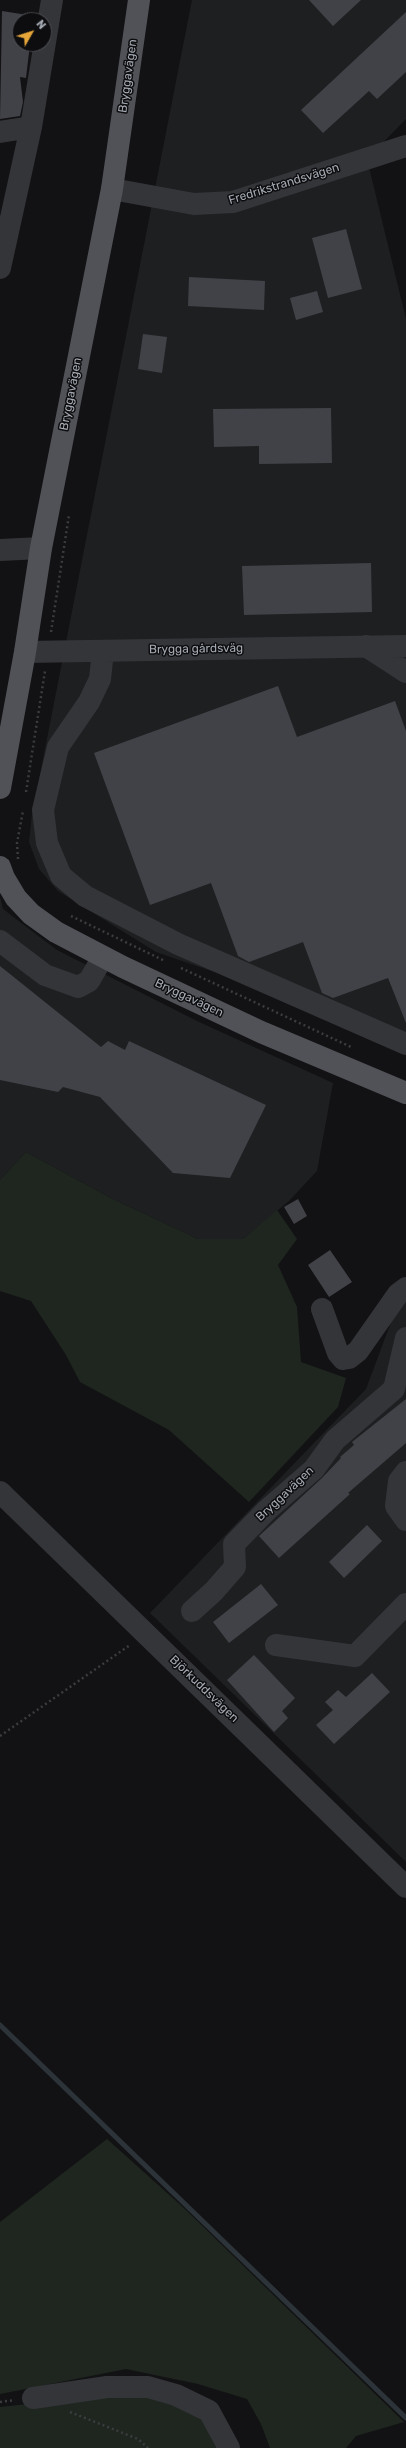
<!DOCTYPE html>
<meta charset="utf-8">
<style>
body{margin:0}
#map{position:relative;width:406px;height:2448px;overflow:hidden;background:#121214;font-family:Rubik,sans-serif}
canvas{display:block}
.north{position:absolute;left:12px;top:12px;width:40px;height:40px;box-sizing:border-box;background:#0d0d0f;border:1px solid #4a4c51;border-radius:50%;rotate:51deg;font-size:11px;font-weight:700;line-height:16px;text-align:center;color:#a5aab3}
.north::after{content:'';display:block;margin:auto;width:14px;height:18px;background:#e5a539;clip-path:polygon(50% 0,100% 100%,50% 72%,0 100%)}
</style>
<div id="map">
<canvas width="406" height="2448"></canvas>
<div class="north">N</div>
</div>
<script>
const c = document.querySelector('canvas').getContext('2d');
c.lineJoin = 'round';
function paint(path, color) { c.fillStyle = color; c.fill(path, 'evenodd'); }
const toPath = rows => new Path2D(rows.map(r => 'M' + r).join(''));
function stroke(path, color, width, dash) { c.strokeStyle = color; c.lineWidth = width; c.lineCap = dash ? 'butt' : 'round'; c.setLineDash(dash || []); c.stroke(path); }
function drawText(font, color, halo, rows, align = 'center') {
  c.font = font + ' Rubik,sans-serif'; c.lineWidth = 3; c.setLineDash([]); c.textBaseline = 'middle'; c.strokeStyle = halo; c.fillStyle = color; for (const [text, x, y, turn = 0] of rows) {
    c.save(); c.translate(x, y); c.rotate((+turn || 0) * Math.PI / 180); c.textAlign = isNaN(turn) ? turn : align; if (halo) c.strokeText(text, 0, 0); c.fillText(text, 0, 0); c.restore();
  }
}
paint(toPath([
 [192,0,406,0,406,119,367,159,406,319,406,1038,156,952,58,891,39,869,29,842,32,815],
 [0,897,3,909,57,950,197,1021,333,1083,317,1171,289,1201,243,1239,198,1239,111,1198,26,1152,0,1180],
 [406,1282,406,1862,150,1613,366,1389]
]), '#1e1f21');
paint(toPath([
 [26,1152,111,1198,198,1239,243,1239,277,1210,297,1239,278,1265,297,1307,301,1362,346,1378,338,1407,249,1502,169,1430,80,1382,66,1355,31,1301,0,1291,0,1180],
 [107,2139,185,2209,404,2422,356,2436,346,2448,270,2448,261,2424,247,2399,198,2384,126,2369,0,2394,0,2222],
 [147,2391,207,2414,223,2448,0,2448,0,2407]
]), '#1f261f');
stroke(toPath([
 [0,2025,406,2418]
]), '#2c3339', 5);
paint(toPath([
 [309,0,361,0,333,26],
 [2,11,34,16,33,20,20,20,20,44,30,44,26,78,20,77,23,102,20,116,0,119],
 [406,12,406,72,377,99,369,91,323,133,301,110],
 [346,229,362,289,328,298,312,238],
 [189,277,265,281,264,310,188,306],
 [317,291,323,312,296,320,290,298],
 [143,334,167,337,162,373,138,369],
 [331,408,332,463,259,464,259,446,214,447,213,409],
 [371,563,372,612,244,615,242,566],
 [278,686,297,737,395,701,406,731,406,1023,388,978,333,998,322,993,303,942,249,962,238,956,211,883,150,905,94,753],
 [0,966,101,1047,108,1041,125,1050,129,1041,266,1105,230,1178,173,1173,100,1097,63,1087,58,1092,0,1080],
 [298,1199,307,1216,294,1224,284,1207],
 [330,1250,352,1282,329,1297,308,1265],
 [406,1399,406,1443,348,1493,350,1494,279,1558,259,1536,322,1478,341,1458,340,1457,354,1445,352,1442],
 [367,1525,382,1541,344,1578,329,1562],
 [261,1584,278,1605,229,1643,213,1622],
 [254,1655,295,1698,282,1711,288,1718,274,1732,227,1680],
 [372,1673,390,1692,334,1744,316,1725,333,1710,325,1702,338,1690,346,1697]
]), '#414247');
stroke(toPath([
 [51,632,69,515],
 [26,792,45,671],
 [18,859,17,843,23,811],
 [71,916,165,961],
 [181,968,351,1047],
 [0,1736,130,1645],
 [0,2402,15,2400],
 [70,2412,138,2439,148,2448]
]), '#3a3c3f', 2.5, [2, 3]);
stroke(toPath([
 [0,132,31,127],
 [112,189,194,204,233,202,406,146],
 [0,268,31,127,52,0],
 [0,550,41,548],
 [366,646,406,672],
 [103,651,100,679,89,702,58,747,43,810,47,843,61,876,85,896,178,944,406,1044],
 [25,652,406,646],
 [0,941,45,975,78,987,89,981,103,957],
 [322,1309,338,1353,343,1359,349,1358,358,1351,398,1294,406,1288],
 [406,1472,399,1481,396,1506,406,1520],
 [0,1492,406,1887],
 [192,1611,214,1591,235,1567,234,1544,267,1510,314,1469,335,1440,394,1389,406,1338],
 [276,1645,355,1656,406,1604],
 [33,2398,107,2387,148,2387,176,2395,209,2411,229,2448]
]), '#343539', 22);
stroke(toPath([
 [0,788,25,652,41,548,112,189,139,0],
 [0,867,4,878,16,898,31,914,56,932,123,967,261,1032,406,1093]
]), '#505257', 22);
drawText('12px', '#a5aab3', '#0d0d0f', [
 ["Bryggavägen",128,76,-82],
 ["Fredrikstrandsvägen",284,184,-17],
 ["Bryggavägen",71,394,-79],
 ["Brygga gårdsväg",196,649,-1],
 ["Bryggavägen",189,998,25],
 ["Bryggavägen",285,1494,-43],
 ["Björkuddsvägen",204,1689,44]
]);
</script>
